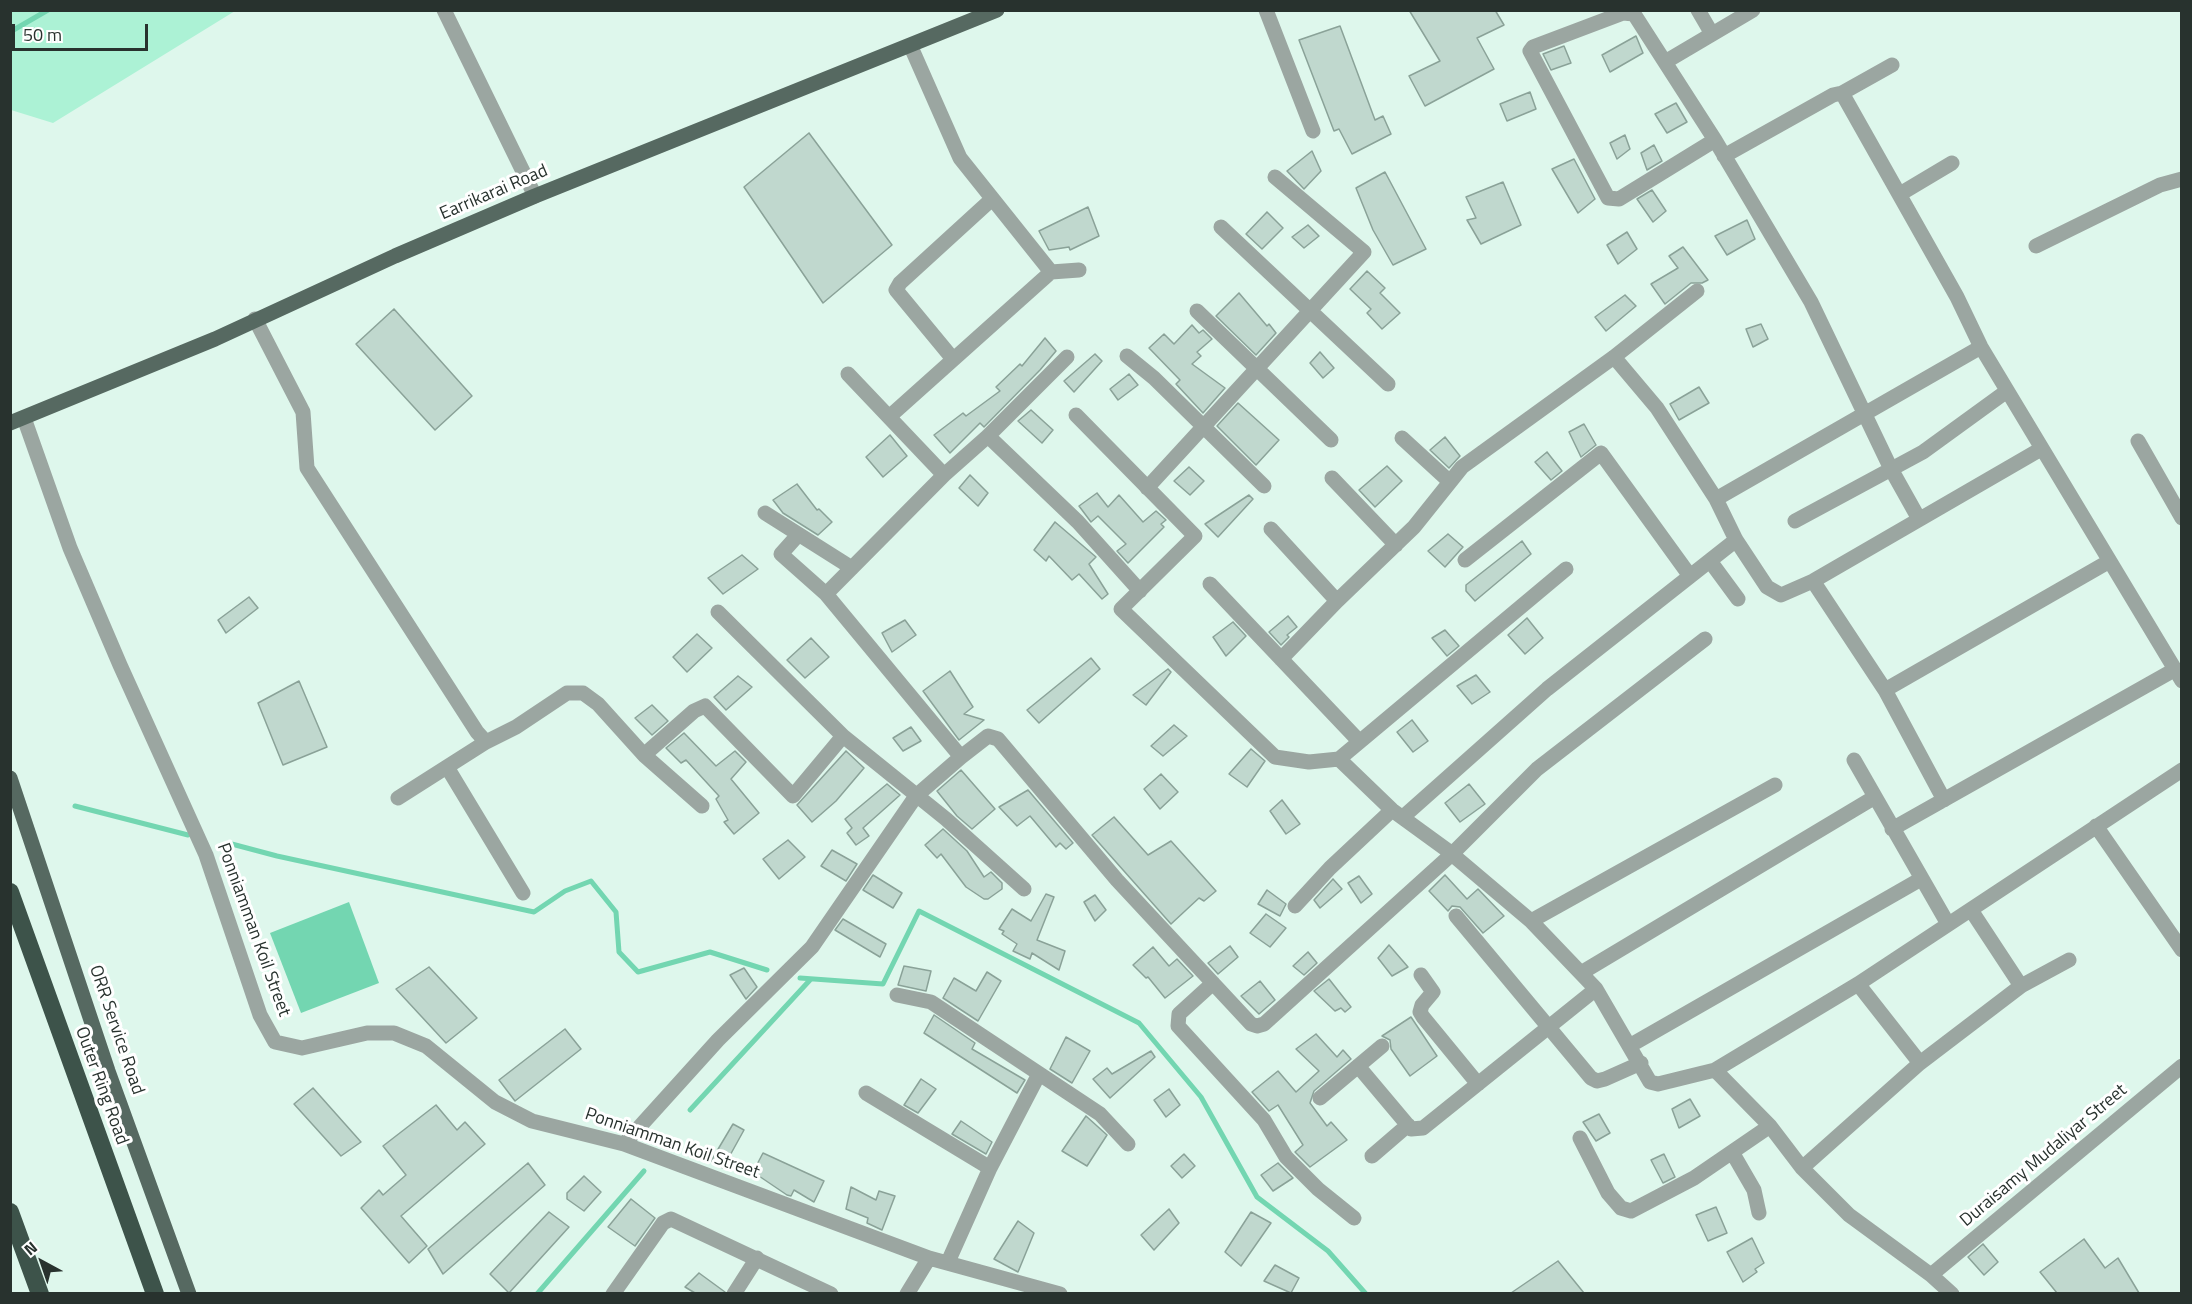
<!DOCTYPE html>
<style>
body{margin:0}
#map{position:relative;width:2192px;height:1304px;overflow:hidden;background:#def7ec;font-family:"Titillium Web",sans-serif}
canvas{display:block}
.frame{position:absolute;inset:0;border:12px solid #28322e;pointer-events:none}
.north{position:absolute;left:12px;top:1232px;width:60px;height:60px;-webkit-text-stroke:4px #fff;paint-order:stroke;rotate:320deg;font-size:16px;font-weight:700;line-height:24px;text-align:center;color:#28322e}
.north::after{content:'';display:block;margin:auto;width:21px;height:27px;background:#28322e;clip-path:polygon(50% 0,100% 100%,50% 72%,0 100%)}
.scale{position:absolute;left:12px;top:24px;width:136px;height:27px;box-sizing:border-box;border:3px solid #28322e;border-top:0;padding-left:8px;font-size:18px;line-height:21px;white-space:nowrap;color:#28322e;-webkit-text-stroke:4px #fff;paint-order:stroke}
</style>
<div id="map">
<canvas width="2192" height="1304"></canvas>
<div class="frame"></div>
<div class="north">N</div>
<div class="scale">50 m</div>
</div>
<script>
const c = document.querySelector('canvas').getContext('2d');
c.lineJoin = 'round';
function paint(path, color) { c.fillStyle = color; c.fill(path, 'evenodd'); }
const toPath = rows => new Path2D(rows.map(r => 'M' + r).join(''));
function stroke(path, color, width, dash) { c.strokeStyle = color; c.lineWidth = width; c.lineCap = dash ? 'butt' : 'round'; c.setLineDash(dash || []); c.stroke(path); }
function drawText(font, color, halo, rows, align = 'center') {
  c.font = font + ' "Titillium Web",sans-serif'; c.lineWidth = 6; c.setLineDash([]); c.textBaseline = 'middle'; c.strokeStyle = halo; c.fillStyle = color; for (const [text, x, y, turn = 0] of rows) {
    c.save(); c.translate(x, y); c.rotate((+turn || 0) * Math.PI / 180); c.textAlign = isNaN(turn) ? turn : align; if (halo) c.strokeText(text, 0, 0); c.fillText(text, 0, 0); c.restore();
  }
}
paint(toPath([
 [10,11,11,10,235,11,53,123,11,110]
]), '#acf2d5');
paint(toPath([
 [349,902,379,983,301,1013,270,933]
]), '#73d6b1');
stroke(toPath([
 [10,32,48,10],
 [75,806,188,835],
 [228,843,277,856,534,912,565,891,591,881,616,912,619,952,638,972,710,952,767,970],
 [800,978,883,984,919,911,1139,1023,1201,1097,1257,1197,1328,1251,1366,1294],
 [690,1110,810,980],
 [537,1294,644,1171]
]), '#73d6b1', 5);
const building = toPath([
 [1409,10,1495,10,1504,25,1477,38,1494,69,1425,106,1409,76,1440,61,1409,10],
 [1340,26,1375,120,1383,116,1391,134,1352,154,1339,129,1334,131,1299,40,1340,26],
 [1636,36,1643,53,1610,72,1602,55,1636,36],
 [1564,46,1571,63,1551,70,1543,54,1564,46],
 [1530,92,1536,109,1507,121,1500,104,1530,92],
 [1676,103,1687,122,1667,133,1655,114,1676,103],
 [809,133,892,245,823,303,744,187,809,133],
 [1625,135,1630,149,1617,159,1610,143,1625,135],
 [1654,145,1662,161,1647,170,1641,153,1654,145],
 [1312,151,1321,171,1304,189,1287,171,1312,151],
 [1574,159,1595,199,1578,213,1552,169,1574,159],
 [1385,172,1426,249,1393,265,1373,230,1356,188,1385,172],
 [1503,182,1521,225,1481,244,1467,220,1476,218,1466,197,1503,182],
 [1652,190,1666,211,1653,222,1637,199,1652,190],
 [1088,207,1099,236,1070,250,1069,247,1049,250,1039,231,1088,207],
 [1267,212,1283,228,1262,249,1246,234,1267,212],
 [1747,220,1755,239,1727,255,1715,236,1747,220],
 [1308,225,1319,236,1304,248,1292,237,1308,225],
 [1627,232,1637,249,1618,264,1607,245,1627,232],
 [1683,247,1708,280,1702,283,1691,283,1665,304,1651,284,1678,268,1669,256,1683,247],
 [1367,271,1385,288,1380,293,1400,313,1382,329,1367,313,1371,309,1350,289,1367,271],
 [1239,293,1267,326,1269,324,1276,333,1256,355,1216,316,1239,293],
 [1625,295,1636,306,1606,331,1595,317,1625,295],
 [394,309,472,396,435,430,356,344,394,309],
 [1761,324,1768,339,1753,347,1746,329,1761,324],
 [1192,325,1199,333,1203,330,1212,339,1197,352,1201,356,1192,364,1225,388,1203,413,1176,384,1180,380,1149,348,1164,334,1174,344,1192,325],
 [1045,338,1056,351,1040,370,984,427,980,423,950,453,934,435,963,413,966,416,1000,391,996,387,1020,364,1022,366,1045,338],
 [1320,352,1334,368,1323,378,1310,363,1320,352],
 [1095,354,1102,361,1074,392,1064,381,1095,354],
 [1129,374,1138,385,1118,400,1110,389,1129,374],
 [1699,387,1709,403,1679,420,1670,404,1699,387],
 [1238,403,1279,440,1256,465,1217,426,1238,403],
 [1031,410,1053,430,1042,443,1018,421,1031,410],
 [1584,424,1596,445,1581,457,1569,432,1584,424],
 [890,435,907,456,883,477,866,457,890,435],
 [1445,437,1460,456,1449,468,1430,450,1445,437],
 [1547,452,1562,471,1551,480,1535,462,1547,452],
 [1387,466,1402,481,1375,507,1359,490,1387,466],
 [1189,467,1204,481,1190,495,1174,481,1189,467],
 [970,475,988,493,978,506,959,488,970,475],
 [797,484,817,510,819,509,832,522,818,535,783,513,773,500,797,484],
 [1097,493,1108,507,1119,495,1143,522,1156,511,1166,520,1161,524,1164,527,1128,563,1117,551,1126,544,1098,516,1091,522,1079,506,1097,493],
 [1249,495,1253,499,1218,537,1205,524,1249,495],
 [1055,522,1096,557,1089,564,1108,594,1102,599,1079,574,1072,580,1049,556,1046,561,1034,550,1055,522],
 [1448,534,1463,547,1445,567,1428,551,1448,534],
 [1522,541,1531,554,1475,601,1466,591,1466,585,1522,541],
 [742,555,758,569,723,594,708,578,742,555],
 [249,597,258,608,226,633,218,620,249,597],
 [1288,616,1297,627,1287,635,1289,637,1281,645,1269,632,1288,616],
 [1527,618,1543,638,1525,654,1508,635,1527,618],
 [905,620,916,635,892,652,882,633,905,620],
 [1233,622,1246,636,1226,656,1213,637,1233,622],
 [1445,630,1459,646,1447,656,1432,638,1445,630],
 [697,634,712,648,687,672,673,657,697,634],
 [811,638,829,657,805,678,787,660,811,638],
 [1091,658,1100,669,1039,723,1027,710,1091,658],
 [1168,669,1171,672,1146,705,1133,695,1168,669],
 [950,671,973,707,964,714,984,720,959,740,923,691,950,671],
 [1476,675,1490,692,1472,704,1457,686,1476,675],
 [738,676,752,687,726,710,714,697,738,676],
 [299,681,327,747,283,765,258,703,299,681],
 [652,705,668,721,652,735,635,718,652,705],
 [1412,720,1428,741,1413,752,1397,732,1412,720],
 [1174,725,1187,736,1163,756,1151,746,1174,725],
 [911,727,921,741,903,751,893,738,911,727],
 [684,733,716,766,735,751,746,762,731,779,759,813,734,834,724,822,728,820,716,799,719,796,686,760,681,763,666,748,684,733],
 [1251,749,1265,761,1247,787,1229,774,1251,749],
 [846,751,864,768,836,801,812,822,797,805,846,751],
 [961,770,995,809,972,829,957,816,937,791,961,770],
 [1161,774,1178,792,1160,809,1144,789,1161,774],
 [887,784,900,795,863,828,869,836,856,845,847,833,852,828,845,819,887,784],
 [1469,784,1485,804,1460,822,1445,803,1469,784],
 [1028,790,1073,843,1066,849,1060,843,1056,847,1030,816,1017,826,999,807,1028,790],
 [1282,800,1300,824,1286,834,1270,811,1282,800],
 [1114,817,1148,855,1171,841,1216,891,1204,901,1199,898,1171,924,1092,835,1114,817],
 [943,829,967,851,984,877,991,872,1002,883,1002,889,988,899,984,899,966,887,941,854,937,858,925,845,943,829],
 [788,840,805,857,779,879,763,859,788,840],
 [832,850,857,864,846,881,821,866,832,850],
 [873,875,902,893,893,908,863,890,873,875],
 [1445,875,1467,899,1478,889,1504,916,1483,933,1460,907,1452,906,1448,911,1429,891,1445,875],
 [1359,876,1372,894,1361,903,1348,883,1359,876],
 [1333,879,1342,889,1320,908,1314,900,1333,879],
 [1267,890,1286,904,1280,916,1258,904,1267,890],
 [1046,894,1054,897,1037,940,1065,951,1059,970,1032,953,1030,959,1013,951,1017,944,1002,934,1004,931,999,929,1012,909,1031,921,1046,894],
 [1095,895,1106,910,1095,921,1084,902,1095,895],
 [1266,914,1286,928,1270,947,1250,933,1266,914],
 [843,919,886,944,880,957,835,930,843,919],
 [1389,945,1408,967,1392,976,1378,958,1389,945],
 [1230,946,1238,957,1218,974,1208,963,1230,946],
 [1153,947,1169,966,1177,959,1193,976,1165,998,1148,977,1146,978,1133,965,1153,947],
 [1308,952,1317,963,1304,975,1293,966,1308,952],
 [904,966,931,971,926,991,898,985,904,966],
 [429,967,477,1018,446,1043,396,989,429,967],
 [744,968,757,987,746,999,730,975,744,968],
 [987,972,1001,981,978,1021,943,998,954,978,976,991,987,972],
 [1329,979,1351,1007,1345,1012,1341,1008,1335,1011,1314,991,1329,979],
 [1260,981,1275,1000,1259,1014,1241,996,1260,981],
 [934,1015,975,1043,972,1049,1025,1080,1017,1093,924,1033,934,1015],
 [1411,1017,1437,1056,1410,1076,1391,1049,1390,1040,1382,1036,1411,1017],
 [565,1029,581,1049,515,1101,499,1080,565,1029],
 [1316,1034,1337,1057,1343,1050,1351,1059,1314,1091,1310,1103,1327,1126,1331,1122,1347,1140,1310,1167,1295,1152,1303,1145,1278,1105,1269,1111,1252,1092,1278,1071,1296,1092,1319,1071,1296,1049,1316,1034],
 [1066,1037,1090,1051,1072,1083,1050,1069,1066,1037],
 [1151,1051,1155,1057,1110,1098,1093,1079,1107,1068,1112,1074,1151,1051],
 [921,1079,936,1089,918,1113,904,1105,921,1079],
 [313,1088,361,1142,341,1156,294,1104,313,1088],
 [1169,1089,1180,1105,1166,1117,1154,1100,1169,1089],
 [1690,1099,1700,1116,1679,1128,1672,1109,1690,1099],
 [436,1105,457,1130,465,1122,485,1144,401,1216,427,1246,409,1263,361,1208,379,1190,383,1195,406,1175,383,1146,436,1105],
 [1599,1114,1610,1133,1596,1141,1583,1122,1599,1114],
 [1086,1116,1107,1135,1087,1166,1062,1151,1086,1116],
 [961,1121,992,1142,986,1154,952,1134,961,1121],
 [733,1124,744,1130,723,1168,711,1161,733,1124],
 [763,1153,824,1181,814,1202,794,1190,791,1196,787,1195,753,1172,763,1153],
 [1184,1154,1195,1166,1182,1178,1171,1166,1184,1154],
 [1664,1154,1675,1177,1663,1183,1651,1160,1664,1154],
 [528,1163,545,1185,443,1274,428,1249,528,1163],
 [1278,1163,1293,1178,1273,1191,1261,1175,1278,1163],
 [584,1176,601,1192,584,1211,567,1199,567,1193,584,1176],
 [851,1187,876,1200,879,1191,895,1196,882,1230,867,1223,868,1218,846,1209,851,1187],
 [631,1199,655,1218,635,1246,608,1227,631,1199],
 [1716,1207,1727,1233,1708,1241,1696,1215,1716,1207],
 [1169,1209,1179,1223,1154,1250,1141,1235,1169,1209],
 [549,1212,569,1227,509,1293,490,1274,549,1212],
 [1251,1212,1271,1223,1241,1266,1225,1252,1251,1212],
 [1018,1221,1034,1233,1018,1272,994,1259,1018,1221],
 [1752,1238,1764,1263,1755,1269,1757,1272,1743,1282,1727,1252,1752,1238],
 [2084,1239,2105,1268,2118,1258,2139,1293,2057,1293,2040,1272,2084,1239],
 [1983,1244,1998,1262,1984,1275,1968,1257,1983,1244],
 [1558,1261,1584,1293,1511,1293,1558,1261],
 [1275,1265,1299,1278,1291,1293,1264,1281,1275,1265],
 [699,1273,725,1292,724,1293,695,1293,685,1287,699,1273]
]);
paint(building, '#c0d8ce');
stroke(building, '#8aa298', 1.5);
stroke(toPath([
 [444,10,535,196],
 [1266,10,1313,131],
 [1698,10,1712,34],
 [911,47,960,158,1051,272,1079,270],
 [1665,62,1753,10],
 [1842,93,1892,65],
 [1715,140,1619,199,1608,198,1530,51,1533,47,1623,13,1634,14,1715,140,1811,302,1891,469,1919,519],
 [1724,156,1833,95,1842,93,1957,297,1981,347,2182,681],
 [1900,194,1952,163],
 [1221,227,1388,384],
 [2036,246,2160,185,2182,179],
 [1197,311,1331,440],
 [255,319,303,412,307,468,477,732,486,742,516,727,567,693,583,693,598,704,644,755,702,806],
 [1127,356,1154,378,1264,486],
 [1614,357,1657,408,1716,499,1736,540,1767,587,1781,595,1813,581,2041,449],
 [953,359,896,290,900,283,992,199],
 [848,374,944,475],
 [1076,415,1195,536,1121,609,1275,757,1309,762,1339,759,1566,569],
 [889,417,1051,272],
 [24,418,70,548,120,665,206,855,260,1015,275,1042,302,1048,367,1033,394,1033,426,1046,495,1102,532,1121,624,1144,929,1258,1060,1294],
 [988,436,1078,522,1140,591],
 [1402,438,1450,482],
 [2138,441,2182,518],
 [1332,478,1396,545],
 [1147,488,1364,252,1275,177],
 [1716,499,1981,347],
 [765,513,852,568],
 [1795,521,1923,452,2007,391],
 [1271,529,1337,601],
 [798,535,781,554,826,594,961,757],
 [1465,560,1601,453,1690,576],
 [1710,561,1738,599],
 [1813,581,1885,690,1944,800],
 [1210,584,1359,741],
 [826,594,944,475,988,436,1067,357],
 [718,612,843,736,946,819,1024,889],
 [1281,659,1337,601,1414,527,1462,467,1614,357,1697,291],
 [1885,690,2108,562],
 [644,755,694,711,705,706,793,796,843,736],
 [1339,759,1392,810,1447,850,1531,921,1775,785],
 [1854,760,1948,924],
 [447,767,523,893],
 [398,798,486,742],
 [1403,817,1547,689,1736,540],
 [2096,826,2182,950],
 [1892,829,2174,670],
 [1295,906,1330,868,1392,810],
 [1971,910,2021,986],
 [1456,916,1591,1078,1597,1081,1605,1079,1641,1063],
 [1531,921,1596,989,1650,1082,1658,1084,1715,1070,1858,984,2182,770],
 [1581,973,1875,797],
 [1421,975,1433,992,1422,1005,1420,1012,1423,1017,1478,1084],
 [1213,983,1179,1014,1178,1026,1264,1120,1286,1157,1318,1189,1354,1218],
 [1858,984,1920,1063],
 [897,995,931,1002,1100,1114,1128,1144],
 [1631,1045,1921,879],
 [1358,1066,1411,1129,1423,1128,1596,989],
 [1715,1070,1770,1126,1802,1168,1849,1215,1931,1275,1952,1294],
 [866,1093,990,1168],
 [1320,1098,1382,1046],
 [1580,1138,1608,1193,1621,1208,1631,1211,1694,1178,1770,1126],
 [624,1144,718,1040,812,947,916,796,961,757,988,736,998,739,1117,880,1251,1024,1257,1026,1264,1024,1452,854,1537,769,1705,639],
 [1732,1152,1754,1190,1759,1213],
 [1372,1156,1408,1125],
 [1802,1168,1920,1063,2021,986,2069,960],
 [948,1262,990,1168,1039,1074],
 [1931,1275,2182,1066],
 [613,1294,663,1223,671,1219,831,1294],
 [734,1294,757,1258],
 [907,1294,929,1258]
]), '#9ba6a1', 15);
stroke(toPath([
 [10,423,215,339,395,256,535,196,997,10],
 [10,778,108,1071,189,1294]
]), '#566961', 15);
stroke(toPath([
 [10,892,155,1294],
 [10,1212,40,1294]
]), '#3d534a', 18);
drawText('18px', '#28322e', '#fff', [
 ["Earrikarai Road",494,193,-23],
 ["Ponniamman Koil Street",253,930,70],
 ["ORR Service Road",116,1030,71],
 ["Outer Ring Road",101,1086,70],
 ["Ponniamman Koil Street",672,1144,19],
 ["Duraisamy Mudaliyar Street",2044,1156,-40]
]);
</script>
